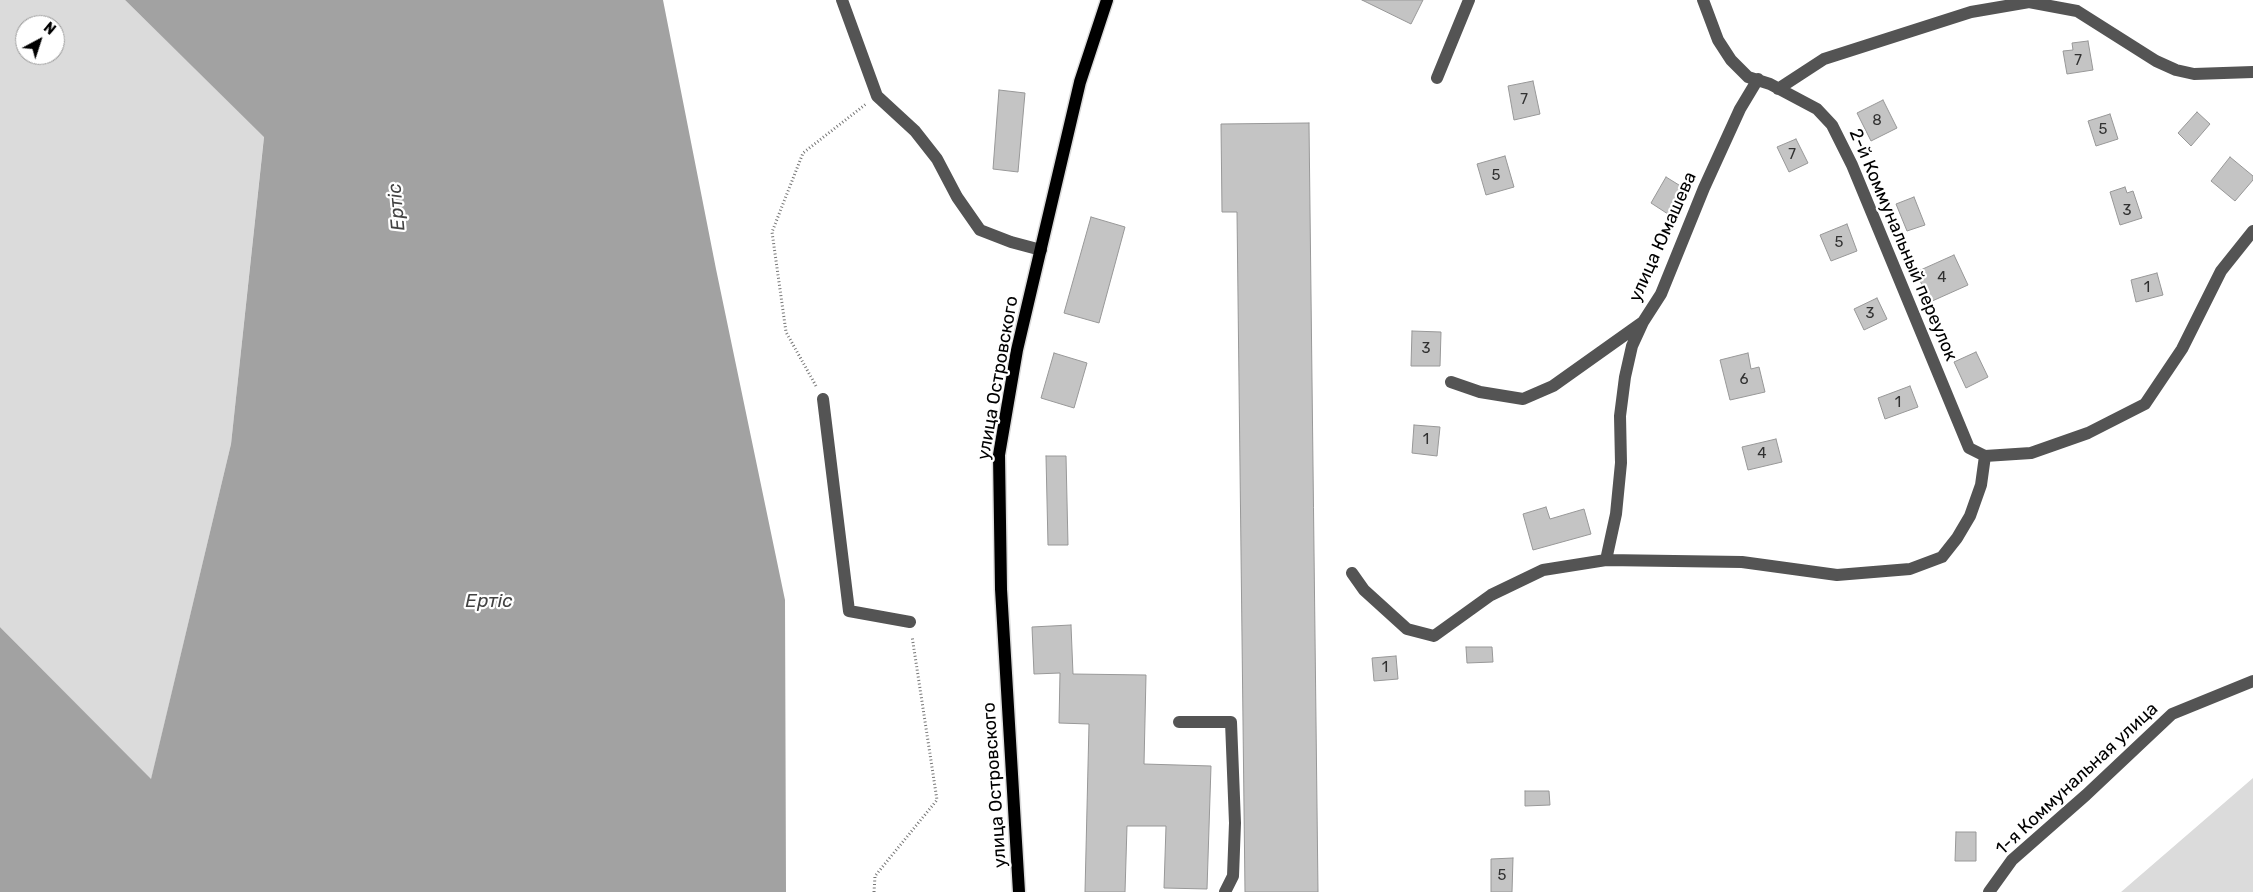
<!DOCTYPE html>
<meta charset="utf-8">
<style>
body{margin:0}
#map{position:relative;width:2253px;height:892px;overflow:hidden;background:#fff;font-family:Rubik,sans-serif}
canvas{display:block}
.north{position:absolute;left:15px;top:15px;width:50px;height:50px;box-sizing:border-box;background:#fff;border:1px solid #999;border-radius:50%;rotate:40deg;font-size:14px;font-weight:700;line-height:20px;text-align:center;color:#000}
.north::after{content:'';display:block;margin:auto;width:18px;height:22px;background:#000;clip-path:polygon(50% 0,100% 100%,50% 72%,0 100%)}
</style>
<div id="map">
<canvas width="2253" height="892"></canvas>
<div class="north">N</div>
</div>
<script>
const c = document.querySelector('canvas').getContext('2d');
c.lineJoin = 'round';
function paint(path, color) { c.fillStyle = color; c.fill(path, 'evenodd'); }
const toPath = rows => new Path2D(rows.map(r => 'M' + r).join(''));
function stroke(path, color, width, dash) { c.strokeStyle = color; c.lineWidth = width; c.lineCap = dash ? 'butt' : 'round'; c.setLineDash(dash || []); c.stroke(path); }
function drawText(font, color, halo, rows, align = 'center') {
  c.font = font + ' Rubik,sans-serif'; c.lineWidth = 4.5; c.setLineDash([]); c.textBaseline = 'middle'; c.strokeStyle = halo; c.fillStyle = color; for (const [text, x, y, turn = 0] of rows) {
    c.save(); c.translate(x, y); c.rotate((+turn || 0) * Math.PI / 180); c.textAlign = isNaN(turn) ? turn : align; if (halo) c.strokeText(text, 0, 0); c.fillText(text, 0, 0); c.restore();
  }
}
paint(toPath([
 [0,0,125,0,264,136,231,444,151,780,0,627],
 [25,25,55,25,55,55,25,55],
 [2253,778,2253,892,2121,892]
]), '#dbdbdb');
paint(toPath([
 [125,0,663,0,716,269,785,600,786,892,0,892,0,627,151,779,231,444,264,137]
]), '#a2a2a2');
const building = toPath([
 [1362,0,1423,0,1411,24,1362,0],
 [2088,41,2093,70,2067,74,2063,51,2073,50,2072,43,2088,41],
 [1533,81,1540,114,1514,120,1508,86,1533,81],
 [999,90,1025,93,1018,172,993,169,999,90],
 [1883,100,1897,128,1871,141,1857,113,1883,100],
 [2197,112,2210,124,2191,146,2178,133,2197,112],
 [2110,114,2118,139,2096,146,2088,121,2110,114],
 [1309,123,1318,892,1245,892,1237,212,1222,212,1221,124,1309,123],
 [1796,139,1808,163,1789,172,1777,147,1796,139],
 [1505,156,1514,187,1486,195,1477,164,1505,156],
 [2230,157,2253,176,2253,180,2235,201,2211,181,2230,157],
 [1666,177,1687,190,1671,216,1651,203,1666,177],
 [2125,187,2127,193,2133,191,2142,218,2120,225,2110,192,2125,187],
 [1914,197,1925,225,1907,231,1896,204,1914,197],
 [1091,217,1125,227,1099,323,1064,313,1091,217],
 [1847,224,1857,251,1831,261,1820,235,1847,224],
 [1954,255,1968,285,1930,302,1916,272,1954,255],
 [2157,273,2163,295,2136,302,2131,280,2157,273],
 [1877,298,1887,319,1864,330,1854,309,1877,298],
 [1412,331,1441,332,1440,366,1411,366,1412,331],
 [1976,352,1988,377,1966,388,1954,362,1976,352],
 [1054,353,1087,363,1074,408,1041,398,1054,353],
 [1748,353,1751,369,1759,367,1765,392,1730,400,1720,360,1748,353],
 [1910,386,1918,407,1885,419,1878,398,1910,386],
 [1414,425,1440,427,1437,456,1412,453,1414,425],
 [1776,439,1782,462,1748,470,1742,447,1776,439],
 [1046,456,1066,456,1068,545,1048,545,1046,456],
 [1546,507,1550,519,1584,509,1591,534,1533,550,1523,514,1546,507],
 [1071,625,1073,674,1146,675,1144,764,1211,766,1207,889,1164,888,1166,826,1127,826,1125,892,1085,892,1089,724,1059,723,1060,673,1034,674,1032,627,1071,625],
 [1466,647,1492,647,1493,662,1467,663,1466,647],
 [1396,656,1398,679,1374,681,1372,658,1396,656],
 [1525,791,1549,791,1550,805,1525,806,1525,791],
 [1956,832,1976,832,1976,861,1955,861,1956,832],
 [1513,858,1512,892,1491,892,1491,859,1513,858]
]);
paint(building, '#c4c4c4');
stroke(building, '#989898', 1);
const major = toPath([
 [1019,892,1001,589,999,455,1017,350,1080,82,1107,0]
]);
stroke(major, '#dbdbdb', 15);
stroke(toPath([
 [816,386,786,332,772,232,803,153,866,104],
 [874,892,875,876,937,800,912,636]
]), '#767676', 3, [1, 2.5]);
stroke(toPath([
 [842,0,877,96,915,131,937,159,957,197,980,230,1011,242,1041,250],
 [1703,0,1718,40,1731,60,1748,77,1770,84,1817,109,1832,125,1852,165,1969,448,1985,456,2031,453,2088,433,2145,404,2182,349,2221,271,2253,231],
 [1437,78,1469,0],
 [1778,89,1824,59,1971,12,2029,2,2077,11,2156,61,2176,70,2194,74,2253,72],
 [1451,382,1480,392,1523,399,1553,386,1643,322,1661,294,1704,188,1740,109,1758,79],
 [823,399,849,611,910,622],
 [1606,560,1742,562,1837,575,1910,569,1942,557,1957,538,1970,516,1981,485,1985,456],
 [1352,573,1364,590,1407,629,1434,636,1491,595,1543,570,1606,560,1616,514,1621,463,1620,416,1625,377,1632,346,1643,322],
 [1179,722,1231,722,1235,823,1233,876,1225,892],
 [1989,892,2012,860,2086,795,2172,714,2253,681]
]), '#545454', 12);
stroke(major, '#000', 12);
drawText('15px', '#313131', null, [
 ["7",2078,61],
 ["7",1524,100],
 ["8",1877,121],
 ["5",2103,130],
 ["7",1792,155],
 ["5",1496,176],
 ["3",2127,211],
 ["5",1839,243],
 ["4",1942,278],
 ["1",2147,288],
 ["3",1870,314],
 ["3",1426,349],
 ["6",1744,380],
 ["1",1898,403],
 ["1",1426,440],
 ["4",1762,454],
 ["1",1385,668],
 ["5",1502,876]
]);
drawText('18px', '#000', '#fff', [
 ["улица Юмашева",1663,237,-66],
 ["2-й Коммунальный переулок",1903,245,67],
 ["улица Островского",998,378,-80],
 ["1-я Коммунальная улица",2077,779,-43],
 ["улица Островского",995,785,-94]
]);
drawText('italic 19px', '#434343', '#fff', [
 ["Ертіс",397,207,-95],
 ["Ертіс",489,602]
]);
</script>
